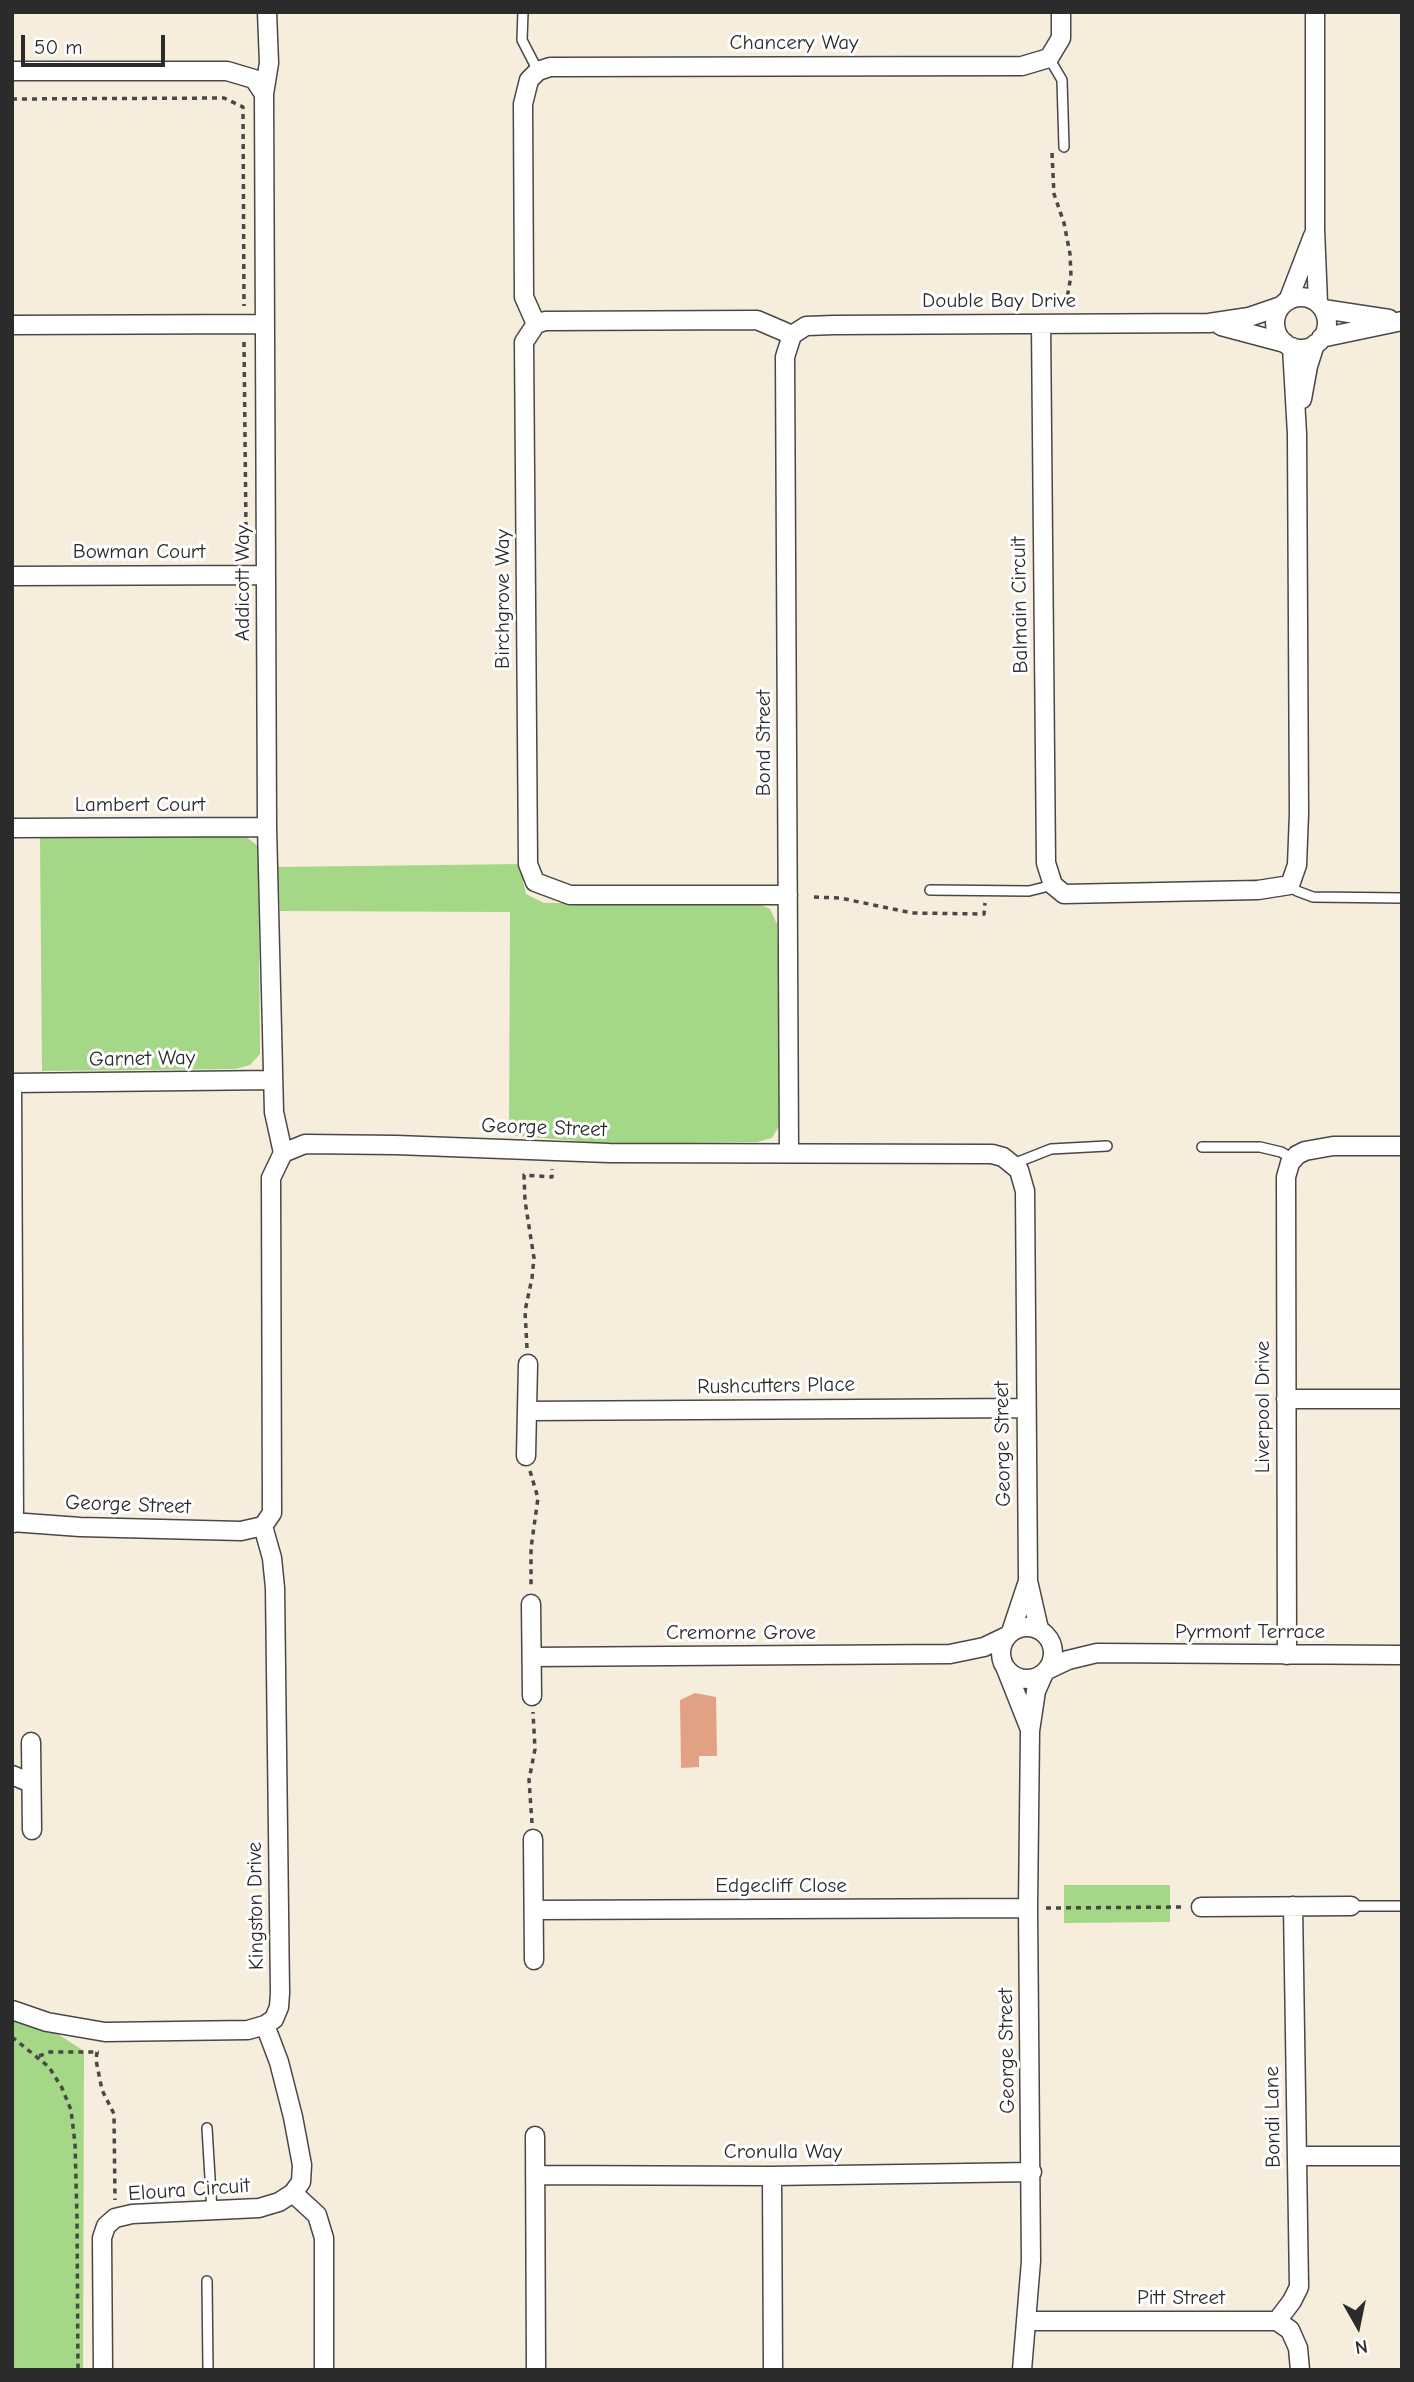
<!DOCTYPE html>
<style>
body{margin:0}
#map{position:relative;width:1414px;height:2382px;overflow:hidden;background:#f6eddc;font-family:"Comic Neue",sans-serif}
canvas{display:block}
.frame{position:absolute;inset:0;border:14px solid #2b2b2b;pointer-events:none}
.north{position:absolute;left:1323px;top:2291px;width:70px;height:70px;-webkit-text-stroke:5px #fff;paint-order:stroke;rotate:171deg;font-size:19px;font-weight:700;line-height:28px;text-align:center;color:#2b2b2b}
.north::after{content:'';display:block;margin:auto;width:24px;height:32px;background:#2b2b2b;clip-path:polygon(50% 0,100% 100%,50% 72%,0 100%)}
.scale{position:absolute;left:21px;top:35px;width:144px;height:32px;box-sizing:border-box;border:4px solid #2b2b2b;border-top:0;padding-left:9px;font-size:21px;line-height:24px;white-space:nowrap;color:#2b2b2b;-webkit-text-stroke:5px #fff;paint-order:stroke}
</style>
<div id="map">
<canvas width="1414" height="2382"></canvas>
<div class="frame"></div>
<div class="north">N</div>
<div class="scale">50 m</div>
</div>
<script>
const c = document.querySelector('canvas').getContext('2d');
c.lineJoin = 'round';
function paint(path, color) { c.fillStyle = color; c.fill(path, 'evenodd'); }
const toPath = rows => new Path2D(rows.map(r => 'M' + r).join(''));
function stroke(path, color, width, dash) { c.strokeStyle = color; c.lineWidth = width; c.lineCap = dash ? 'butt' : 'round'; c.setLineDash(dash || []); c.stroke(path); }
function drawText(font, color, halo, rows, align = 'center') {
  c.font = font + ' "Comic Neue",sans-serif'; c.lineWidth = 6; c.setLineDash([]); c.textBaseline = 'middle'; c.strokeStyle = halo; c.fillStyle = color; for (const [text, x, y, turn = 0] of rows) {
    c.save(); c.translate(x, y); c.rotate((+turn || 0) * Math.PI / 180); c.textAlign = isNaN(turn) ? turn : align; if (halo) c.strokeText(text, 0, 0); c.fillText(text, 0, 0); c.restore();
  }
}
paint(toPath([
 [242,834,258,846,260,1054,250,1065,235,1069,42,1071,40,838],
 [523,864,523,881,526,894,544,903,757,903,770,909,777,924,782,1121,772,1138,757,1142,611,1144,509,1135,510,912,280,911,278,867],
 [1064,1885,1170,1885,1170,1922,1064,1923],
 [12,2016,47,2027,84,2051,83,2370,12,2370]
]), '#a4d786');
paint(toPath([
 [695,1693,716,1697,717,1756,699,1756,699,1767,681,1768,680,1700]
]), '#e3a183');
const lane = toPath([
 [523,12,522,40,538,71],
 [1049,58,1062,80,1064,147],
 [1290,885,1297,891,1313,897,1402,898],
 [930,890,1029,891,1053,885],
 [1202,1147,1260,1147,1281,1152,1293,1159],
 [1013,1164,1051,1149,1107,1146],
 [1351,1906,1401,1906],
 [207,2128,212,2211],
 [207,2281,208,2370]
]);
const street = toPath([
 [267,12,269,63,264,94,267,827,274,1112,283,1153],
 [1315,12,1315,229,1318,303],
 [12,71,227,71,254,79,264,94],
 '1275 323a26 26 0 1 1 52 0a26 26 0 1 1-52 0Z',
 [1288,301,1313,236],
 [1323,309,1389,319],
 [536,324,524,297,523,104,529,80,538,71,550,67,1022,66,1049,58,1061,38,1061,12],
 [1041,324,1046,863,1053,885,1064,894,1258,890,1290,885,1297,865,1299,814,1297,434,1292,347],
 [12,325,265,324],
 [1221,326,1285,343],
 [792,335,806,326,834,325,1209,323,1249,317,1281,306],
 [1321,338,1402,321],
 [1302,399,1308,366,1315,344],
 [12,576,266,575],
 [12,828,267,827],
 [788,895,570,895,535,882,528,864,524,342,536,324,545,321,757,320,792,335],
 [789,1152,785,357,792,335],
 [1286,1399,1402,1399],
 [527,1411,1025,1408],
 [526,1456,528,1364],
 [12,1522,80,1527,241,1531,263,1526,272,1513,271,1178,283,1153,305,1144,396,1145,609,1153,992,1154,1003,1157,1019,1170,1025,1191,1028,1581,1039,1629],
 [14,1523,12,1083,273,1080],
 [531,1604,532,1696],
 '1001 1653a26 26 0 1 1 52 0a26 26 0 1 1-52 0Z',
 [1011,1632,1027,1584],
 [1287,1655,1286,1177,1290,1163,1297,1155,1305,1151,1333,1146,1402,1146],
 [532,1657,950,1654,984,1647,1007,1636],
 [1006,1669,1029,1727],
 [1049,1669,1068,1660,1097,1653,1402,1655],
 [31,1742,32,1830],
 [12,1775,31,1783],
 [533,1839,534,1960],
 [1201,1907,1351,1906],
 [534,1910,1028,1908],
 [12,2010,47,2022,105,2032,248,2030,265,2025,274,2019,279,2007,280,1993,275,1588,272,1558,263,1526],
 [535,2136,536,2370],
 [1297,2156,1402,2156],
 [535,2175,772,2176,1032,2172],
 [772,2176,773,2370],
 [293,2193,317,2215,324,2238,324,2370],
 [1028,2321,1277,2321,1290,2330,1298,2348,1300,2370],
 [1277,2321,1292,2301,1299,2287,1293,1906],
 [103,2370,102,2238,106,2226,115,2218,132,2214,259,2208,279,2202,293,2193,301,2182,302,2165,293,2117,279,2062,265,2025],
 [1022,2370,1031,2261,1028,1908,1030,1731,1036,1691,1044,1673]
]);
stroke(lane, '#494846', 12);
stroke(street, '#494846', 21);
stroke(toPath([
 [12,99,224,98,243,107,244,306],
 [1052,153,1054,194,1064,223,1070,254,1071,276,1067,298],
 [244,342,246,530],
 [814,897,840,898,912,913,984,914,985,903],
 [527,1348,525,1311,532,1278,534,1258,525,1201,524,1175,552,1177,552,1169],
 [530,1471,538,1498,531,1548,531,1587],
 [532,1823,529,1780,535,1749,533,1712],
 [1046,1908,1185,1907],
 [12,2037,49,2067,62,2088,71,2110,75,2143,77,2219,78,2370],
 [97,2052,96,2060,102,2090,114,2114,115,2200],
 [39,2056,50,2052,99,2052]
]), '#494846', 3.5, [5, 5]);
stroke(lane, '#fff', 9);
stroke(street, '#fff', 18);
drawText('21px', '#2b2b2b', '#fff', [
 ["Chancery Way",794,43],
 ["Double Bay Drive",999,301],
 ["Bowman Court",139,552],
 ["Addicott Way",243,583,-90],
 ["Birchgrove Way",503,599,-90],
 ["Balmain Circuit",1020,605,-91],
 ["Bond Street",764,743,-90],
 ["Lambert Court",140,805],
 ["Garnet Way",142,1059,-1],
 ["George Street",544,1128,2],
 ["Rushcutters Place",776,1386,-1],
 ["Liverpool Drive",1263,1407,-90],
 ["George Street",1003,1444,-91],
 ["George Street",128,1505,2],
 ["Pyrmont Terrace",1250,1632],
 ["Cremorne Grove",741,1633],
 ["Edgecliff Close",781,1886],
 ["Kingston Drive",256,1906,-91],
 ["George Street",1007,2051,-91],
 ["Bondi Lane",1273,2117,-91],
 ["Cronulla Way",783,2152],
 ["Eloura Circuit",189,2190,-4],
 ["Pitt Street",1181,2298]
]);
</script>
